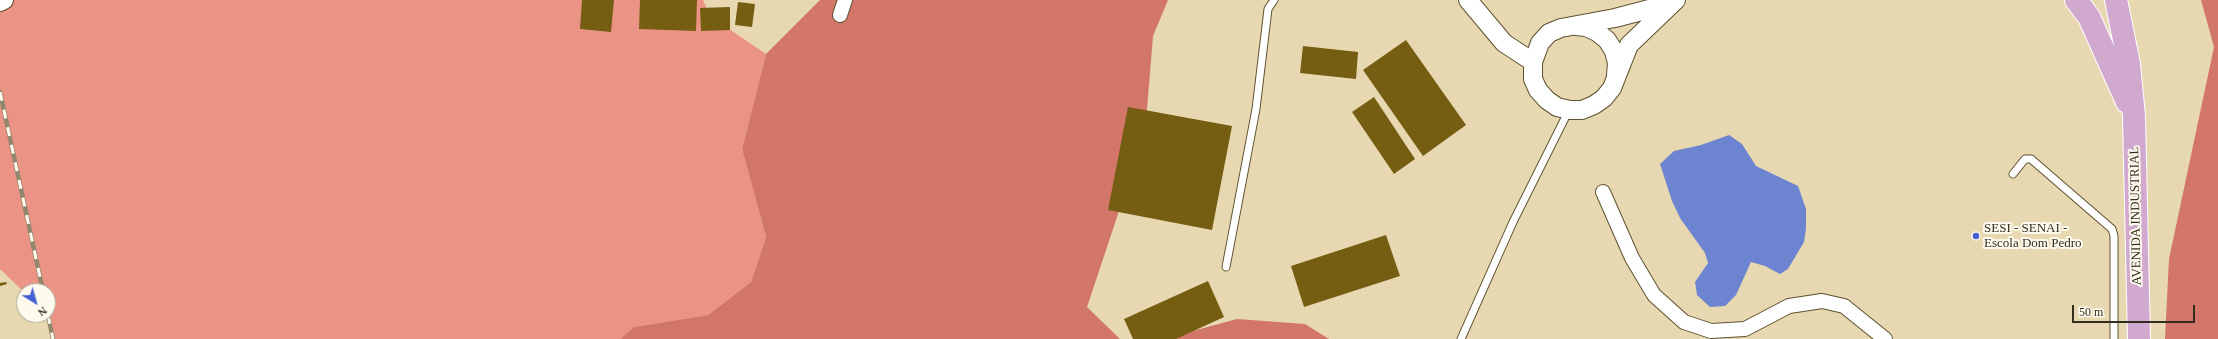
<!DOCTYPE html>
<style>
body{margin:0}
#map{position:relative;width:2218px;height:339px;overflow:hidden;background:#e7d8b1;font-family:"Times New Roman",serif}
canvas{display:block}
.north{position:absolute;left:16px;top:283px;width:40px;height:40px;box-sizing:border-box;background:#fefaee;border:1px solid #ada89b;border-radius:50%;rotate:143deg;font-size:11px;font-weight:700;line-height:16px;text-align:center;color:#332d1e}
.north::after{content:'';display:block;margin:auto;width:14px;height:18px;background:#4560d3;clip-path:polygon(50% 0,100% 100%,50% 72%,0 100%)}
.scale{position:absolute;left:2072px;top:305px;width:123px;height:18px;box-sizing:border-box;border:2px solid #332d1e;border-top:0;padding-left:5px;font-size:12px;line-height:14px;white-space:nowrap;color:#332d1e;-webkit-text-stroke:3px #fefaee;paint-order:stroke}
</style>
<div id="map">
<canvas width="2218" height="339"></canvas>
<div class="north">N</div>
<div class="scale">50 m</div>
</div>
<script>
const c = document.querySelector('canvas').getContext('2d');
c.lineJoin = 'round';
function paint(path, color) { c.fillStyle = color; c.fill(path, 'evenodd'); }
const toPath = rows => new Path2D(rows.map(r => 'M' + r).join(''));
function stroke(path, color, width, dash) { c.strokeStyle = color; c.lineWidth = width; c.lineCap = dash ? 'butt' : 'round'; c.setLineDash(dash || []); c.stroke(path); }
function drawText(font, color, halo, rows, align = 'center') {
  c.font = font + ' "Times New Roman",serif'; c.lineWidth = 4; c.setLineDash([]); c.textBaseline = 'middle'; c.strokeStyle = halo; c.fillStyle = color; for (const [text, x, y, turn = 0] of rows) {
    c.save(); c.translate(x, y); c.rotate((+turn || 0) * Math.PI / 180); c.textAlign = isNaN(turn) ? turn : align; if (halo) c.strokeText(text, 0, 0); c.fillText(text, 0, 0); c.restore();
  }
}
paint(toPath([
 [0,0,703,0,710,16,766,54,742,149,766,237,751,282,708,315,634,327,620,339,55,339,51,319,47,315,48,291,24,292,0,269]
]), '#eb9486');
paint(toPath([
 [820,0,1168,0,1153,36,1145,133,1087,307,1120,339,620,339,634,327,708,315,751,282,766,237,742,149,766,54],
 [2201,0,2218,0,2218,339,2165,339,2169,259,2214,47],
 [1237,319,1305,324,1329,339,1163,339]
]), '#d27669');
paint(toPath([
 [1729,135,1742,144,1756,166,1798,186,1806,209,1806,229,1804,242,1788,269,1780,274,1765,266,1751,262,1736,295,1725,306,1710,307,1697,295,1695,282,1708,263,1705,253,1680,218,1672,201,1660,164,1674,151,1701,145]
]), '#6d84d0');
paint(toPath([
 [582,0,614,0,611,32,580,29],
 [640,0,697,0,696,31,639,29],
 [738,2,755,4,752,27,735,25],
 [730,7,730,30,701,31,700,8],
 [1406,40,1466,125,1423,156,1363,70],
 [1303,46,1358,52,1356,79,1300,73],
 [1374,97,1415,159,1394,174,1352,112],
 [1128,107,1232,126,1212,230,1108,210],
 [1386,235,1400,276,1304,307,1291,266],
 [1208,281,1224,317,1176,339,1133,339,1124,319],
 [6,282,7,284,0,286,0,283]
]), '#755d11');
const service = toPath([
 [2013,174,2025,159,2031,159,2112,229,2114,236,2114,339],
 [1226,267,1256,109,1268,9,1274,0],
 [1461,339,1513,222,1569,110]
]);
const minor = toPath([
 [840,15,845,0],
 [1603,192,1632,258,1654,295,1684,322,1711,331,1745,329,1789,306,1822,301,1844,306,1885,339]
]);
const tertiary = toPath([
 [1468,0,1504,43,1533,62],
 [0,2,4,0],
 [1672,3,1615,18,1561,28,1549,33,1540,43,1533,62,1533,79,1538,90,1547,100,1557,107,1570,110,1582,110,1594,105,1604,98,1612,88,1629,45,1676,0],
 [1576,26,1586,27,1597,32,1607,40,1614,51,1617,63,1616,75]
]);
const primary = toPath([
 [2076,0,2089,17,2127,102],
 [2116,0,2129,64,2134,116,2139,339]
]);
stroke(service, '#5e512e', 9);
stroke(minor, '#5e512e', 16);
stroke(tertiary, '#5e512e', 20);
stroke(primary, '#fff', 24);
stroke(service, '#fff', 7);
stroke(minor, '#fff', 14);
stroke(tertiary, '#fff', 18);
stroke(primary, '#d1a9cf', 22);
const rail = toPath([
 [0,92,43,291],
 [48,315,53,339]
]);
stroke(rail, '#92876c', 4.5);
stroke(rail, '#fefaee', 3, [9]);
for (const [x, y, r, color] of [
 [1976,236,4,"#4560d3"]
]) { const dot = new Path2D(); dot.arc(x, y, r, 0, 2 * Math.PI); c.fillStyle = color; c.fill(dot); stroke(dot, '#fefaee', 1.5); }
drawText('13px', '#332d1e', '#fefaee', [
 ["AVENIDA INDUSTRIAL",2136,216,-91]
]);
drawText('13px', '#332d1e', '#fefaee', [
 ["SESI - SENAI -",1984,229],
 ["Escola Dom Pedro",1984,244]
], 'left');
</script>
